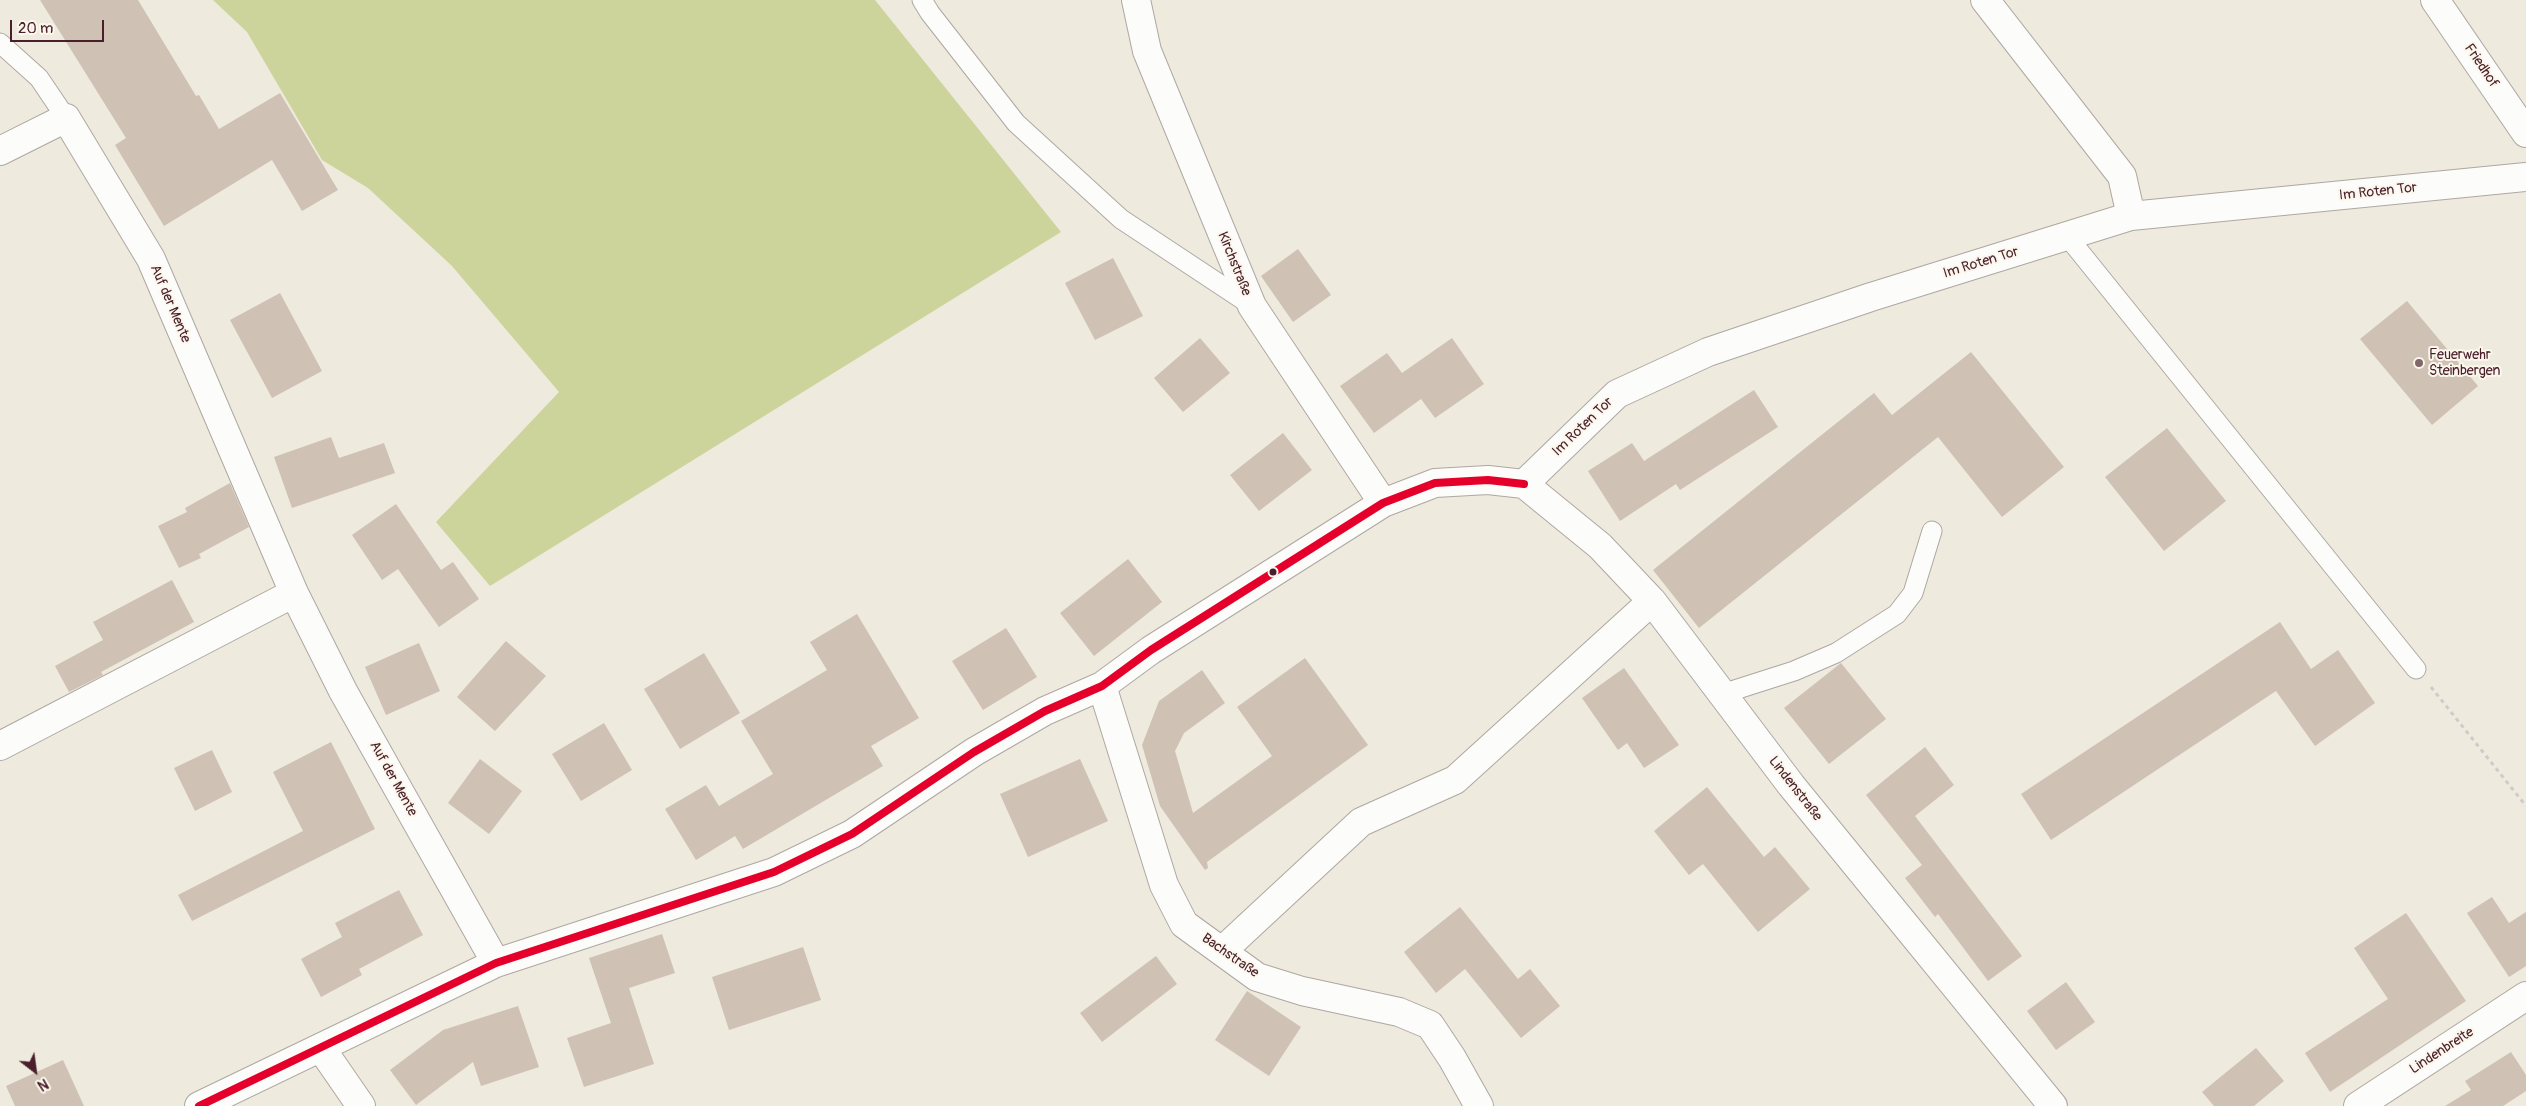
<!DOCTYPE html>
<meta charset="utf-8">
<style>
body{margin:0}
#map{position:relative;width:2526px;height:1106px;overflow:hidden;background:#eeeade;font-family:Pangolin,sans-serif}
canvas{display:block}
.north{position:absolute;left:10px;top:1046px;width:50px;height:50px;-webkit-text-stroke:4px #fbf7ec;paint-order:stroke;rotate:150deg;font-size:14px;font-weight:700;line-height:20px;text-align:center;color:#4a1f2b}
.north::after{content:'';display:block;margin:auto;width:18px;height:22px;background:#4a1f2b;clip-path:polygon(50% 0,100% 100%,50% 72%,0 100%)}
.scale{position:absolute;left:10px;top:20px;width:94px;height:22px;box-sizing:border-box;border:2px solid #4a1f2b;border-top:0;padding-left:6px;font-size:15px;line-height:18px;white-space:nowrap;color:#4a1f2b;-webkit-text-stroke:4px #fbf7ec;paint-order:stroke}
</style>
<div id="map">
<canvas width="2526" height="1106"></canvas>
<div class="north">N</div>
<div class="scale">20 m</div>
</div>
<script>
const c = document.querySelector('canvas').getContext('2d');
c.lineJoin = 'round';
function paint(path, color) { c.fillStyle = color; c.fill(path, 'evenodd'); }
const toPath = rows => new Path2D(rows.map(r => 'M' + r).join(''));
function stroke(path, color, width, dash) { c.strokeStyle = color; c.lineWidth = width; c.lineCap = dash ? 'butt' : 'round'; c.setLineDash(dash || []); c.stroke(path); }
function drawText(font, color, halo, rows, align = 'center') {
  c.font = font + ' Pangolin,sans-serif'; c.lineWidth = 4; c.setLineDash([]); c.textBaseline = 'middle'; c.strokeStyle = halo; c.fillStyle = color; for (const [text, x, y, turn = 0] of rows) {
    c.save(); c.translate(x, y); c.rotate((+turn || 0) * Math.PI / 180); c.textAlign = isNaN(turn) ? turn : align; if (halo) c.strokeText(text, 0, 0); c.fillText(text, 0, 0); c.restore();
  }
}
paint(toPath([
 [213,0,875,0,1061,232,490,586,436,522,559,392,452,266,368,188,322,160,247,32]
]), '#cdd49b');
paint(toPath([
 [40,0,138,0,196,96,199,95,219,129,280,93,338,190,302,211,272,160,164,226,115,145,126,138],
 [1298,249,1331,295,1293,322,1261,276],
 [1113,258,1143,316,1095,340,1065,283],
 [280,293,322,371,272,398,230,320],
 [2407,301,2478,386,2432,425,2360,339],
 [1200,338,1230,373,1183,412,1154,378],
 [1452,338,1484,384,1435,418,1421,399,1374,433,1340,386,1387,353,1402,373],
 [1971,352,2064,467,2002,517,1938,437,1699,628,1653,570,1874,393,1892,415],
 [1754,390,1778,427,1680,490,1676,484,1620,521,1588,471,1632,443,1644,461],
 [2167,428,2226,501,2164,551,2105,477],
 [1283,433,1312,470,1259,511,1230,475],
 [331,437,339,458,384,443,395,473,292,508,274,457],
 [230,483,249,527,199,554,201,558,179,568,158,526,187,512,185,508],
 [396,504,441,570,453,562,479,599,439,627,398,569,382,580,352,535],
 [1128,559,1162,602,1094,656,1060,613],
 [172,580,194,622,101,672,103,675,69,692,55,666,103,640,93,622],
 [857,614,919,718,871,746,883,766,743,849,735,836,696,860,665,809,706,785,719,806,773,774,741,721,827,670,810,642],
 [2280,622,2311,669,2338,650,2375,703,2315,746,2276,691,2051,840,2021,794],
 [1006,628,1037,677,983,710,952,661],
 [506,641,546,676,495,731,457,697],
 [419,643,440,691,386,715,365,667],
 [704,653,740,713,680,749,644,689],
 [1305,658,1368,745,1207,862,1208,868,1205,870,1160,806,1142,745,1159,701,1202,670,1225,703,1184,733,1175,751,1193,813,1272,756,1237,707],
 [1841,663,1886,719,1829,764,1784,708],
 [1624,668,1679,745,1644,768,1627,743,1618,750,1582,698],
 [604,723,632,770,581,801,552,754],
 [331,742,375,829,192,921,178,895,303,831,273,772],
 [1925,747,1954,785,1915,816,2022,956,1988,981,1938,914,1935,917,1905,878,1922,865,1866,795],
 [212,750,232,792,195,811,174,768],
 [480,759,522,791,489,834,448,803],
 [1080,759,1108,821,1028,857,1000,794],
 [1707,787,1764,857,1775,847,1810,889,1758,932,1703,864,1689,875,1654,831],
 [399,890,423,935,359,969,362,975,321,997,301,959,342,937,335,923],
 [2492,897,2509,923,2526,912,2526,966,2509,977,2467,913],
 [1460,907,1518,979,1530,969,1560,1006,1521,1038,1465,969,1436,993,1404,952],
 [2406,913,2466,1001,2330,1092,2305,1053,2388,999,2354,948],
 [662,934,675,973,629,988,654,1064,584,1087,567,1038,611,1023,589,958],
 [803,947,821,1000,729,1030,712,977],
 [1156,956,1177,984,1102,1042,1080,1013],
 [2066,982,2095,1022,2056,1050,2027,1011],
 [1247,991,1301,1027,1269,1076,1215,1040],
 [518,1006,539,1067,481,1086,473,1062,416,1105,390,1070,443,1030],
 [2256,1048,2284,1081,2254,1106,2214,1106,2202,1092],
 [2511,1052,2526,1075,2526,1091,2503,1106,2445,1106,2471,1090,2465,1081],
 [63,1060,84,1106,15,1106,6,1086]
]), '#cfc1b4');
const lane = toPath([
 [922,0,930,13,1016,123,1121,219,1251,305],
 [0,43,39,78,66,118],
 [2067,236,2416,669],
 [1722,694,1794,671,1836,653,1897,614,1913,593,1932,531]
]);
const street = toPath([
 [1136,0,1147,51,1252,306,1383,503],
 [1985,0,2122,176,2131,216],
 [2435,0,2526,133],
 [0,151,66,118,151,259,294,593,343,691,496,963],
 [1524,484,1617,394,1708,352,1871,297,2131,216,2526,177],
 [1524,484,1600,546,1652,601,1791,785,2053,1106],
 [1102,686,1164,885,1184,924,1257,977,1302,991,1399,1012,1430,1025,1452,1058,1479,1106],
 [0,746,294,593],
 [1222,951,1361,822,1455,780,1652,601],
 [321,1048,361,1106],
 [199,1106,496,963,774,872,852,834,974,752,1045,711,1102,686,1151,650,1383,503,1435,483,1488,480,1524,484],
 [2358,1106,2526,996]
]);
stroke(lane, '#afa7a2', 21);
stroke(street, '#afa7a2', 30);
stroke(toPath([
 [2431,687,2526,806]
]), '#d0cbca', 3, [4, 4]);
stroke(lane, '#fcfcfa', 19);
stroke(street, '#fcfcfa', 28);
stroke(toPath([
 [199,1106,496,963,774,872,852,834,974,752,1045,711,1102,686,1151,650,1383,503,1435,483,1488,480,1524,484]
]), '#e4002b', 8);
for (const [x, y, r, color] of [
 [2419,363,5,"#83666a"],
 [1273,572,4.5,"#4a1f2b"]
]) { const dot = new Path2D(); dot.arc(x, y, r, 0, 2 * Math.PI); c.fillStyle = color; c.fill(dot); stroke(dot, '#fbf7ec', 2); }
drawText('14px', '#4a1f2b', '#fbf7ec', [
 ["Friedhof",2481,66,56],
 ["Im Roten Tor",2378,192,-6],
 ["Im Roten Tor",1981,263,-17],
 ["Kirchstraße",1234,264,68],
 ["Auf der Mente",170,304,67],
 ["Im Roten Tor",1583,427,-44],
 ["Auf der Mente",393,779,61],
 ["Lindenstraße",1795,789,52],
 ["Bachstraße",1230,956,35],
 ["Lindenbreite",2442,1051,-33]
]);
drawText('14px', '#4a1f2b', '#fbf7ec', [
 ["Feuerwehr",2429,355],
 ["Steinbergen",2429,371]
], 'left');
</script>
